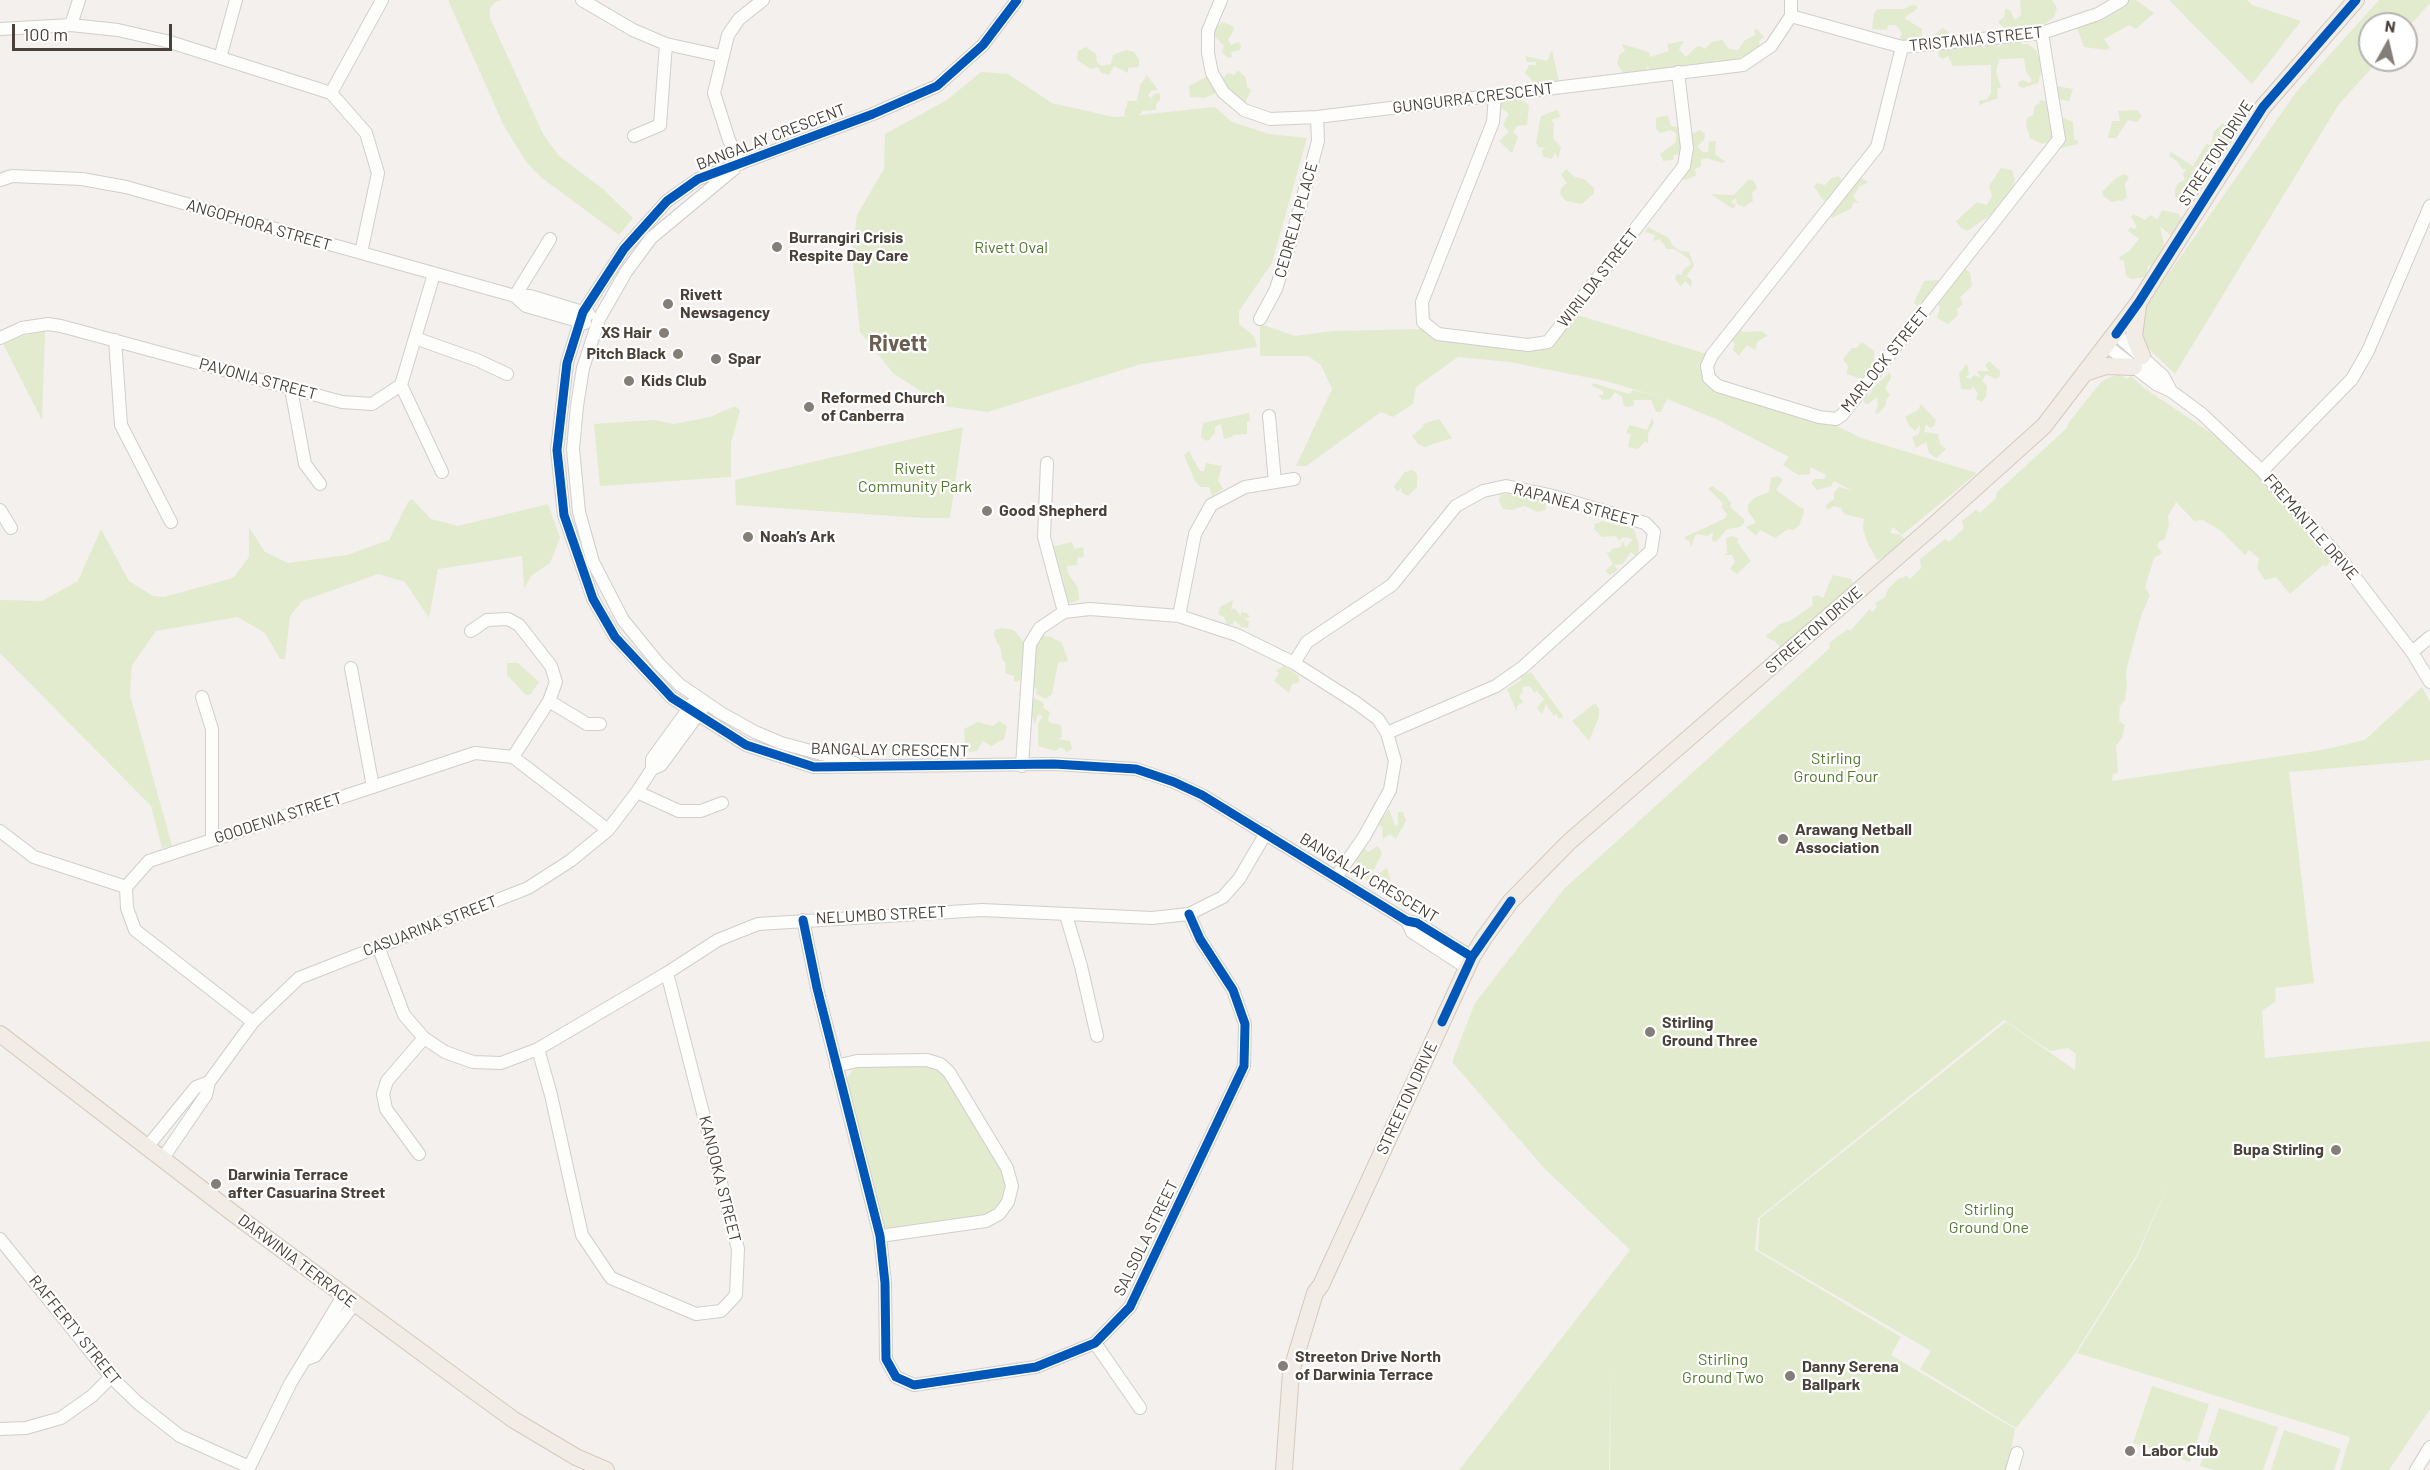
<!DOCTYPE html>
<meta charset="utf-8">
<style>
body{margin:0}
#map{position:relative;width:2430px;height:1470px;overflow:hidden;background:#f3f0ed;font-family:Barlow,sans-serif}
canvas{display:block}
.north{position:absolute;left:2358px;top:12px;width:60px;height:60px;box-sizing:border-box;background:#fff;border:2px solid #b6b3b0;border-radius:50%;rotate:8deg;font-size:16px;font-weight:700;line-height:24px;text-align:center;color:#494139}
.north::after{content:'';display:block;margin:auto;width:21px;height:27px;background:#847e78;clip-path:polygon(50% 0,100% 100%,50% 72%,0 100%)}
.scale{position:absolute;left:12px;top:24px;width:160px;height:27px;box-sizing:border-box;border:3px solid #494139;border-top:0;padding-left:8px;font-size:18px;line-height:21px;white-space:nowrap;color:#494139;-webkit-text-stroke:4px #fff;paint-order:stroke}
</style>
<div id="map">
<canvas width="2430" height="1470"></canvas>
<div class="north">N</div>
<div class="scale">100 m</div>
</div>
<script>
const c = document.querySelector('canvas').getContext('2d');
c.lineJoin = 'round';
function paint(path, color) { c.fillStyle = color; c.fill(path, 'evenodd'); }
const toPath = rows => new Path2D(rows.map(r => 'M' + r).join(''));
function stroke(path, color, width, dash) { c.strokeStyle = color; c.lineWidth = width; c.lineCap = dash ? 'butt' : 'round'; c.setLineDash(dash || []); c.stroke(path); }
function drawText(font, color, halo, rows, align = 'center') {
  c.font = font + ' Barlow,sans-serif'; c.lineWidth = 4.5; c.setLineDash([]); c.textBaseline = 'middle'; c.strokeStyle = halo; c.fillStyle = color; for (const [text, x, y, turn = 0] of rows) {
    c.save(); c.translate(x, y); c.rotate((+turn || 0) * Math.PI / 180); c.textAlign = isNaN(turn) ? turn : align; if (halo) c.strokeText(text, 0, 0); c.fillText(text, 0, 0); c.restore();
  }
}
paint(toPath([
 [448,0,502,0,495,2,490,8,490,18,543,134,559,156,603,189,633,218,619,235,542,178,527,163,504,126],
 [2020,0,2052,0,2057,8,2054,17,2035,31,2025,33,2021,26,2005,29,1998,22,2004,17,2005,9,2010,10,2015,20,2021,15],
 [2121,0,2136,0,2154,13,2136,29,2129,25,2104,39,2110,48,2106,50,2084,47,2077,28],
 [2169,0,2247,0,2252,5,2301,21,2252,84],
 [2379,0,2430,0,2430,3,2406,30,2406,24,2370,24,2370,60,2379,60,2339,104,2175,374,2129,330,2297,91],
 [1912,5,1917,6,1917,9,1904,18,1922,29,1921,39,1913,41,1899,40,1902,33,1896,25,1889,25,1886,30,1872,29,1874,13,1878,9,1904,9],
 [1222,22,1233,26,1234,30,1228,40,1231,45,1239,42,1241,47,1240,50,1231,52,1232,57,1229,58,1222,53,1224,46,1214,36,1216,28],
 [1942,28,1949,32,1943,41,1952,49,1976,42,1984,48,1987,43,1995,42,1999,47,2005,42,2017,38,2022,44,2028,44,2036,50,2043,66,2038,83,2023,88,2019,86,2018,83,2022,80,2030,83,2032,80,2026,72,2024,58,1999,59,1996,72,2001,87,1997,89,1998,98,1979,105,1979,101,1987,99,1991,93,1991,65,1953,66,1948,56,1943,59,1939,57,1935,35],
 [1757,29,1764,37,1759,41,1761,51,1747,60,1741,57,1729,63,1717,60,1704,66,1649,71,1648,65,1646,72,1626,76,1617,64,1619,55,1625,51,1622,44,1649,52,1650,57,1669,51,1667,44,1684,41,1679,49,1686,57,1696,47,1701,46,1705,49,1712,42,1722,40,1729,49,1738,50,1745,40,1755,35,1754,30],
 [1086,47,1096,54,1097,62,1101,66,1111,64,1113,55,1126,50,1134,52,1139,59,1139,67,1128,68,1128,73,1114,66,1109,75,1101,73,1098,67,1091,69,1077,60,1078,51],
 [1552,50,1559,82,1541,86,1535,84,1525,73,1529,65,1536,65,1536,62,1527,62,1525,56,1547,61],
 [1238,70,1246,78,1247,87,1251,90,1244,106,1231,98,1233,91,1227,88,1205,98,1190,97,1189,86,1208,76,1219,74,1225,78,1225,75,1229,73,1234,75],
 [981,72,1008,74,1052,103,1114,117,1126,116,1124,114,1128,101,1137,101,1140,85,1147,75,1158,90,1151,91,1148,95,1151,99,1154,94,1160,93,1160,100,1156,104,1156,110,1143,111,1139,115,1215,107,1232,122,1269,134,1307,138,1272,263,1239,311,1239,324,1254,336,1257,347,1141,364,988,412,943,406,893,373,860,332,852,254,857,215,884,169,885,134,947,100],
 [2056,86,2073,89,2069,101,2058,99,2058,123,2064,118,2073,122,2074,139,2078,141,2078,144,2061,148,2050,156,2053,141,2042,144,2030,138,2026,125,2027,118,2033,115,2035,105,2039,104,2040,100,2049,102],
 [1488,98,1520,98,1529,106,1527,125,1517,126,1513,132,1518,137,1512,153,1499,141,1509,132,1503,125,1509,114],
 [1557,110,1561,117,1551,120,1554,124,1553,138,1561,147,1558,159,1555,152,1552,159,1543,157,1542,150,1546,148,1538,147,1536,142,1541,116],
 [2137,110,2142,116,2137,122,2128,120,2116,138,2108,138,2112,121,2120,121,2118,111],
 [1662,116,1668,116,1671,126,1686,128,1690,135,1700,130,1705,134,1704,140,1697,146,1703,152,1708,152,1709,142,1716,141,1715,154,1726,162,1722,163,1706,158,1701,160,1701,166,1695,169,1696,176,1685,180,1682,178,1694,145,1690,144,1681,154,1674,155,1673,160,1663,161,1660,154,1676,142,1676,133,1670,130,1661,133,1656,129,1656,118],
 [2223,123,2232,132,2235,139,2231,145,2220,149,2211,166,2195,167,2191,181,2197,194,2191,202,2180,202,2175,197,2175,190,2178,183,2185,180,2183,174,2186,169,2182,169,2178,162,2169,156,2171,152,2193,166,2206,144,2211,145,2214,131],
 [2001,168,2012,170,2015,180,2012,190,1992,214,1967,231,1961,228,1956,221,1977,202,1987,205,1992,196,1989,186],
 [1566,169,1575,177,1584,179,1594,188,1594,193,1582,204,1566,201,1560,194,1561,188,1567,183,1561,175],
 [2124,174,2129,177,2125,184,2127,200,2125,198,2122,202,2120,200,2112,202,2103,196,2102,192,2116,178],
 [1839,176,1842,181,1835,189,1837,193,1859,176,1868,182,1859,187,1853,197,1859,203,1853,202,1852,208,1832,218,1828,213,1833,206,1822,199,1814,186,1818,183,1825,185,1831,178],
 [1748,180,1753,180,1757,188,1752,193,1753,201,1744,207,1737,204,1736,198,1731,202,1736,205,1733,209,1711,194,1734,195],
 [2162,210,2179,214,2183,222,2179,231,2170,235,2160,226,2165,250,2155,265,2148,266,2146,277,2131,279,2126,276,2124,260,2121,261,2119,257,2129,251,2139,239,2128,231,2130,227,2134,229,2137,227,2131,217,2133,214,2145,220,2151,215,2157,220],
 [1648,227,1669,238,1672,245,1680,251,1689,252,1694,266,1686,276,1692,280,1691,287,1685,281,1681,287,1675,279,1677,274,1682,275,1683,270,1691,264,1688,258,1674,249,1667,249,1660,239,1653,241,1655,235,1645,232],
 [1964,269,1970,272,1972,286,1960,297,1963,304,1957,309,1958,315,1948,324,1937,318,1940,308,1937,302,1922,310,1914,303,1924,281,1938,280,1944,287],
 [1574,314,1707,354,1701,366,1703,377,1835,425,1861,438,1977,473,1902,535,1893,527,1890,533,1899,534,1910,543,1877,560,1867,542,1863,529,1864,519,1844,514,1841,508,1834,506,1828,510,1825,506,1834,499,1834,492,1839,487,1853,491,1834,481,1831,486,1817,490,1811,483,1814,479,1824,479,1826,475,1810,467,1810,474,1798,475,1783,465,1789,457,1716,419,1667,399,1661,412,1656,412,1651,400,1634,400,1634,405,1629,407,1624,406,1622,397,1615,392,1610,399,1603,400,1598,395,1603,395,1603,391,1592,386,1593,383,1629,394,1633,390,1666,399,1606,381,1509,362,1458,357,1416,387,1413,404,1393,417,1381,412,1306,466,1296,466,1332,389,1321,365,1308,356,1260,356,1260,324,1295,336,1333,331,1421,329,1527,348,1550,345],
 [1740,328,1743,332,1762,331,1768,336,1758,341,1755,350,1747,345,1739,356,1733,350,1735,343,1727,340],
 [45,331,42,420,3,344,21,336],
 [1862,342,1874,351,1874,364,1861,379,1847,374,1848,366,1843,359,1852,348,1856,348],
 [1989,361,2000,371,2000,376,1996,379,1986,374,1982,381,1987,386,1986,396,1982,402,1976,399,1978,394,1973,386,1971,390,1961,389,1959,373,1967,364,1969,374,1966,377,1970,379,1974,375,1981,378,1977,371,1989,371,1985,365],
 [1890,372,1891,378,1885,388,1890,395,1886,400,1886,405,1878,414,1875,413,1878,405,1877,397,1868,404,1864,403,1863,398,1871,394,1872,389],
 [2118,374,2127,379,2131,376,2144,388,2226,443,2336,554,2326,567,2323,565,2290,594,2276,577,2265,580,2257,568,2259,558,2249,550,2245,555,2221,531,2203,520,2194,521,2176,502,2168,516,2169,524,2165,539,2159,542,2157,546,2162,553,2154,558,2145,587,2150,595,2141,616,2126,671,2127,684,2125,700,2120,706,2119,721,2125,725,2122,738,2116,746,2118,772,2113,774,2112,781,2322,750,2365,740,2422,687,2430,702,2430,760,2289,772,2314,983,2275,988,2276,1001,2262,1011,2265,1058,2430,1041,2430,1409,2389,1470,2340,1470,2350,1437,2077,1353,2137,1257,2170,1181,2136,1256,2074,1355,2016,1428,1920,1369,1931,1351,1758,1250,1760,1218,2006,1022,2075,1070,2076,1054,2068,1048,2050,1051,2004,1020,1758,1218,1755,1250,1901,1337,1891,1355,2015,1429,2007,1470,1610,1470,1611,1368,1609,1470,1459,1470,1630,1250,1544,1168,1452,1062,1475,1003,1564,889,1830,648,1829,643,1848,629,1850,631,1870,609,1872,612,1877,607,1875,603,1885,597,1888,589,1898,579,1907,576,1910,579,1921,568,1920,559,1945,539,1949,542,1964,528,1962,521,1976,510,1980,513,1996,498,1997,492,2067,428,2069,422,2102,381],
 [1921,404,1936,420,1934,426,1930,428,1926,424,1924,432,1938,434,1940,444,1946,449,1936,458,1929,453,1926,442,1916,448,1912,437,1919,434,1920,425,1915,431,1908,424,1905,417,1918,410],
 [735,406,740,410,731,443,731,477,600,486,594,424,654,420,674,424,710,417],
 [1249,413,1250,421,1247,422,1247,434,1233,435,1232,437,1224,439,1221,424,1215,427,1215,433,1208,441,1201,438,1203,423],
 [1652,418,1654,423,1648,434,1648,443,1645,442,1638,449,1628,447,1631,434,1626,433,1627,430,1630,425,1647,430],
 [1439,419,1452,438,1424,447,1418,444,1412,436,1424,426,1423,424],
 [963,427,950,518,921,518,736,505,735,480],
 [1189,451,1200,471,1204,471,1206,463,1222,466,1218,480,1223,489,1212,496,1209,487,1201,487,1195,481,1184,455],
 [1413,470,1417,474,1417,487,1408,496,1401,492,1401,488,1397,492,1394,486,1405,472],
 [1778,476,1783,480,1776,490,1801,508,1803,507,1804,512,1799,526,1793,530,1788,529,1775,538,1760,530,1756,536,1746,527,1756,523,1748,511,1748,505,1754,498,1769,492,1771,478],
 [1712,486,1725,495,1731,503,1730,507,1744,519,1744,523,1740,527,1727,529,1716,542,1712,540,1713,532,1708,536,1696,534,1691,547,1689,540,1685,540,1685,537,1726,518,1727,514,1721,507,1723,503,1708,489],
 [1515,493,1541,498,1546,503,1545,510,1538,512,1524,506,1512,510,1503,509,1499,501,1500,495],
 [412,499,431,519,458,526,548,504,560,538,550,563,531,576,524,589,522,556,438,569,429,618,405,582,378,574,302,601,290,616,285,659,280,659,265,633,238,617,156,631,132,665,130,695,172,846,162,848,151,806,0,653,0,600,42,601,78,581,101,529,129,581,153,596,164,597,233,578,249,557,249,527,265,552,288,563,347,555,389,540,408,502],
 [1603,521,1623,527,1628,523,1635,532,1639,546,1637,557,1631,552,1623,564,1614,565,1618,570,1610,575,1605,571,1613,564,1606,551,1610,553,1612,549,1621,547,1622,541,1626,547,1633,539,1623,537,1619,541,1616,536,1602,537,1594,529,1595,524],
 [1733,536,1739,539,1737,542,1751,561,1737,574,1730,569,1735,562,1732,555,1723,555,1727,553,1726,538],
 [1072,542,1074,549,1083,547,1084,557,1078,558,1077,565,1067,566,1068,573,1078,588,1079,600,1070,603,1066,602,1063,578,1051,547],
 [1833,575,1851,579,1854,585,1834,600,1832,607,1782,650,1775,641,1767,638,1766,636,1780,624,1790,621,1813,605,1812,597,1817,595,1823,598],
 [1233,600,1231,610,1234,608,1241,616,1241,612,1247,613,1250,617,1244,619,1249,621,1248,628,1241,627,1235,620,1233,624,1227,625,1224,617,1218,614,1220,607],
 [1002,628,1014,630,1024,642,1021,679,1017,682,1014,681,1014,676,1005,673,1006,663,1002,659,1001,650,994,636,995,630],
 [1042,635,1051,637,1062,643,1068,661,1058,663,1052,694,1046,699,1036,694,1037,689,1033,686,1031,650],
 [507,663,518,663,539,682,530,695,526,695,507,675],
 [1284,666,1299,676,1299,682,1292,684,1289,693,1274,681,1279,673,1276,671],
 [1531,672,1563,716,1563,718,1558,718,1557,714,1554,716,1546,704,1542,714,1537,708,1544,699,1537,691,1534,693,1530,686,1522,687,1523,692,1519,696,1523,702,1517,706,1517,712,1507,689,1521,680,1521,676],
 [1034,698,1044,703,1043,708,1050,712,1048,720,1051,723,1061,725,1062,737,1058,739,1070,741,1072,749,1067,752,1061,747,1055,751,1038,746,1038,724,1042,717,1040,714,1037,716,1035,725,1029,709],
 [1595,703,1599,709,1599,717,1589,741,1572,721],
 [999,721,1007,726,1004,739,991,746,983,741,977,751,970,752,965,746,964,729,978,722,993,726],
 [1389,809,1395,826,1398,824,1398,812,1403,812,1406,821,1396,839,1390,834,1383,839,1382,827,1378,825],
 [1378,846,1382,853,1374,870,1370,869,1370,872,1378,875,1387,867,1391,882,1388,886,1383,883,1383,893,1358,873,1356,860,1364,848,1368,852],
 [926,1065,936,1068,947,1078,1005,1177,1005,1194,999,1207,987,1215,885,1229,881,1225,846,1078,855,1068],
 [2152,1386,2209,1404,2190,1462,2133,1443],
 [2219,1408,2278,1427,2263,1470,2214,1470,2200,1466],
 [2284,1430,2341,1449,2334,1470,2271,1470]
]), '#e3ebcf');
const minor = toPath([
 [582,0,633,30,666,44,721,56],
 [1017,0,983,45,937,86,873,114,698,179,667,201,624,249,583,312,567,363,557,450,564,515,593,599,615,637,672,698,746,745,814,767,1054,764,1136,769,1174,782,1202,795,1407,921,1417,923,1472,957],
 [1221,0,1208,31,1208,53,1212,73,1223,92,1244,110,1270,119,1317,117,1743,65,1771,46,1791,16,1791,0],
 [1791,16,1902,47,2042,33,2098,14,2122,0],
 [71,25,79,0],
 [0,29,71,25,118,30,170,42,331,93,366,133,378,173,361,253],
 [1902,47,1877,147,1712,355,1707,366,1709,378,1718,386,1819,417,1836,419,1842,415,2059,139,2042,33],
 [220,58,236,0],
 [331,93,382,0],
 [1495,95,1493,122,1422,302,1423,322,1438,334,1528,345,1548,342,1684,166,1687,148,1678,72],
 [634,136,660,125,666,44],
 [740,164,729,140,714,93,728,35,739,19,763,0],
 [734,169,651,238,626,272,599,319,583,368,577,406,573,449,579,512,593,562,623,620,659,664,680,685,721,713,755,732,781,743,855,763],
 [0,180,12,176,82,179,126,187,515,296,530,296,589,314],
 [515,296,526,306,585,323],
 [515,296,550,239],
 [1260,319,1276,289,1292,237,1318,141,1317,117],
 [2116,334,2163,376,2171,391],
 [0,338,22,328,48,324,61,326,342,402,372,404,401,385,434,274],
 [415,338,477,360,507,374],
 [115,340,121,425,171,522],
 [2107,346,2156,384,2171,391,2202,414,2262,471,2341,559,2412,652,2430,682],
 [401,385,442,472],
 [291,389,305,464,320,484],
 [1269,416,1275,482],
 [1047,463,1044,537,1064,612],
 [2262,471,2352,379,2368,351,2430,206],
 [0,510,11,528],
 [1179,616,1195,534,1211,505,1245,487,1294,479],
 [471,631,487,620,508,619,519,625,551,666,556,682,549,701,513,757],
 [2412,652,2430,637],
 [1294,663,1307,642,1392,585,1456,506,1483,491,1506,486,1549,495,1645,523,1654,532,1651,551,1523,667,1496,686,1387,733],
 [351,668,373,787],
 [202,697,212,729,212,840],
 [549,701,587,724,600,724],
 [1022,766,1030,644,1040,628,1064,612,1090,609,1179,616,1237,635,1294,663,1355,702,1378,719,1387,733,1395,761,1390,790,1364,837,1336,877],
 [652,769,661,765,702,709],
 [637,792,679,811,701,811,722,803],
 [0,831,34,857,126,887],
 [1066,915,1081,966,1097,1036],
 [803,920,817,988,880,1236,885,1283,886,1359,896,1377,914,1385,1036,1367,1095,1343,1130,1307,1244,1066,1245,1024,1233,990,1200,939,1189,914],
 [1407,921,1412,932,1467,968],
 [378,946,404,1015,424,1038,445,1052,473,1062,501,1063,538,1049,667,973,718,940,758,924,982,910,1152,918,1189,914,1223,897,1239,879,1266,833],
 [253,1022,135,930,127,908,126,887,149,861,475,753,513,757,608,830],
 [538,1049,551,1095,582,1235,611,1278,696,1314,721,1311,736,1295,738,1249,667,973],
 [836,1066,857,1061,927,1060,940,1064,949,1072,1007,1168,1012,1186,1008,1202,999,1214,986,1221,880,1236],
 [148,1146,196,1087,209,1082],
 [419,1154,386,1109,383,1094,387,1081,424,1038],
 [163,1158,206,1095,209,1082,253,1022,299,978,528,888,570,861,608,830,637,792,652,769,652,759,692,704],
 [0,1239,111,1377,138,1403,180,1436,249,1467],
 [1095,1343,1140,1408],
 [307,1359,315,1356,354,1304],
 [0,1429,26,1428,61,1418,92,1396,111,1377],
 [248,1470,290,1384,343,1296],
 [2012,1470,2017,1453],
 [2416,1470,2430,1447]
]);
const major = toPath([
 [2138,306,2134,336,2142,356],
 [2088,372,2106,366,2134,367],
 [0,1034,238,1217,474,1391,514,1420,576,1457,606,1470],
 [1284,1470,1291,1372,1315,1293,1321,1285,1472,957,1484,938,1511,901,1569,842,1933,526,2044,426,2139,302,2263,107,2356,0]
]);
stroke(minor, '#d1cecb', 14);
stroke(major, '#d4cabc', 18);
stroke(minor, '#fdfdfc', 12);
stroke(major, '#f1ede6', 16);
stroke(toPath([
 [1017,0,983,45,937,86,873,114,698,179,667,201,624,249,583,312,567,363,557,450,564,515,593,599,615,637,672,698,746,745,814,767,1054,764,1136,769,1174,782,1202,795,1407,921,1417,923,1472,957],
 [2116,334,2139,302,2263,107,2356,0],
 [803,920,817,988,880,1236,885,1283,886,1359,896,1377,914,1385,1036,1367,1095,1343,1130,1307,1244,1066,1245,1024,1233,990,1200,939,1189,914],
 [1442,1022,1472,957,1511,901]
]), '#0057b8', 9);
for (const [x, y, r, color] of [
 [777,247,6,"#847e78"],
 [668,304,6,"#847e78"],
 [664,333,6,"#847e78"],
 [678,354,6,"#847e78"],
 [716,359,6,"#847e78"],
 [629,381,6,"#847e78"],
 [809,407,6,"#847e78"],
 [987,511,6,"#847e78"],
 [748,537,6,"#847e78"],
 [1783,839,6,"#847e78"],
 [1650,1032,6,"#847e78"],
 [2336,1150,6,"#847e78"],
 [216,1184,6,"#847e78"],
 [1283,1366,6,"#847e78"],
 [1790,1376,6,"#847e78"],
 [2130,1451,6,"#847e78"]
]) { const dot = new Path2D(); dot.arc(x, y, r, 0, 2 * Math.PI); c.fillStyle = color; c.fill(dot); stroke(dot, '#fff', 2); }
drawText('16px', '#494139', '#fff', [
 ["TRISTANIA STREET",1976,39,-6],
 ["GUNGURRA CRESCENT",1473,98,-7],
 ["BANGALAY CRESCENT",771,137,-21],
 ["STREETON DRIVE",2216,153,-57],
 ["CEDRELA PLACE",1296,220,-74],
 ["ANGOPHORA STREET",259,225,16],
 ["WIRILDA STREET",1598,278,-52],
 ["MARLOCK STREET",1885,360,-51],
 ["PAVONIA STREET",258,379,15],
 ["RAPANEA STREET",1576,505,15],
 ["FREMANTLE DRIVE",2311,527,49],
 ["STREETON DRIVE",1814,630,-41],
 ["BANGALAY CRESCENT",890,750,1],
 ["GOODENIA STREET",278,818,-18],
 ["BANGALAY CRESCENT",1369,878,31],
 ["NELUMBO STREET",881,915,-3],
 ["CASUARINA STREET",430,926,-21],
 ["STREETON DRIVE",1407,1098,-65],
 ["KANOOKA STREET",720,1179,76],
 ["SALSOLA STREET",1146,1238,-64],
 ["DARWINIA TERRACE",297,1261,37],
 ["RAFFERTY STREET",75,1330,51]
]);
drawText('bold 16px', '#494139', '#fff', [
 ["Burrangiri Crisis",789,238],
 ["Respite Day Care",789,256],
 ["Rivett",680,295],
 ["Newsagency",680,313],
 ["XS Hair",652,333,"right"],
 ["Pitch Black",666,354,"right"],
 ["Spar",728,359],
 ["Kids Club",641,381],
 ["Reformed Church",821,398],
 ["of Canberra",821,416],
 ["Good Shepherd",999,511],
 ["Noah’s Ark",760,537],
 ["Arawang Netball",1795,830],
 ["Association",1795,848],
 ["Stirling",1662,1023],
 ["Ground Three",1662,1041],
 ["Bupa Stirling",2324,1150,"right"],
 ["Darwinia Terrace",228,1175],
 ["after Casuarina Street",228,1193],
 ["Streeton Drive North",1295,1357],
 ["of Darwinia Terrace",1295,1375],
 ["Danny Serena",1802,1367],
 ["Ballpark",1802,1385],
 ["Labor Club",2142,1451]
], 'left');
drawText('16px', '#53792d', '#fff', [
 ["Rivett Oval",1011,248],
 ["Rivett",915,469],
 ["Community Park",915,487],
 ["Stirling",1836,759],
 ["Ground Four",1836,777],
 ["Stirling",1989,1210],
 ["Ground One",1989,1228],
 ["Stirling",1723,1360],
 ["Ground Two",1723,1378]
]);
drawText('bold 22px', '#6b5e50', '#fff', [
 ["Rivett",898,344]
]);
</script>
